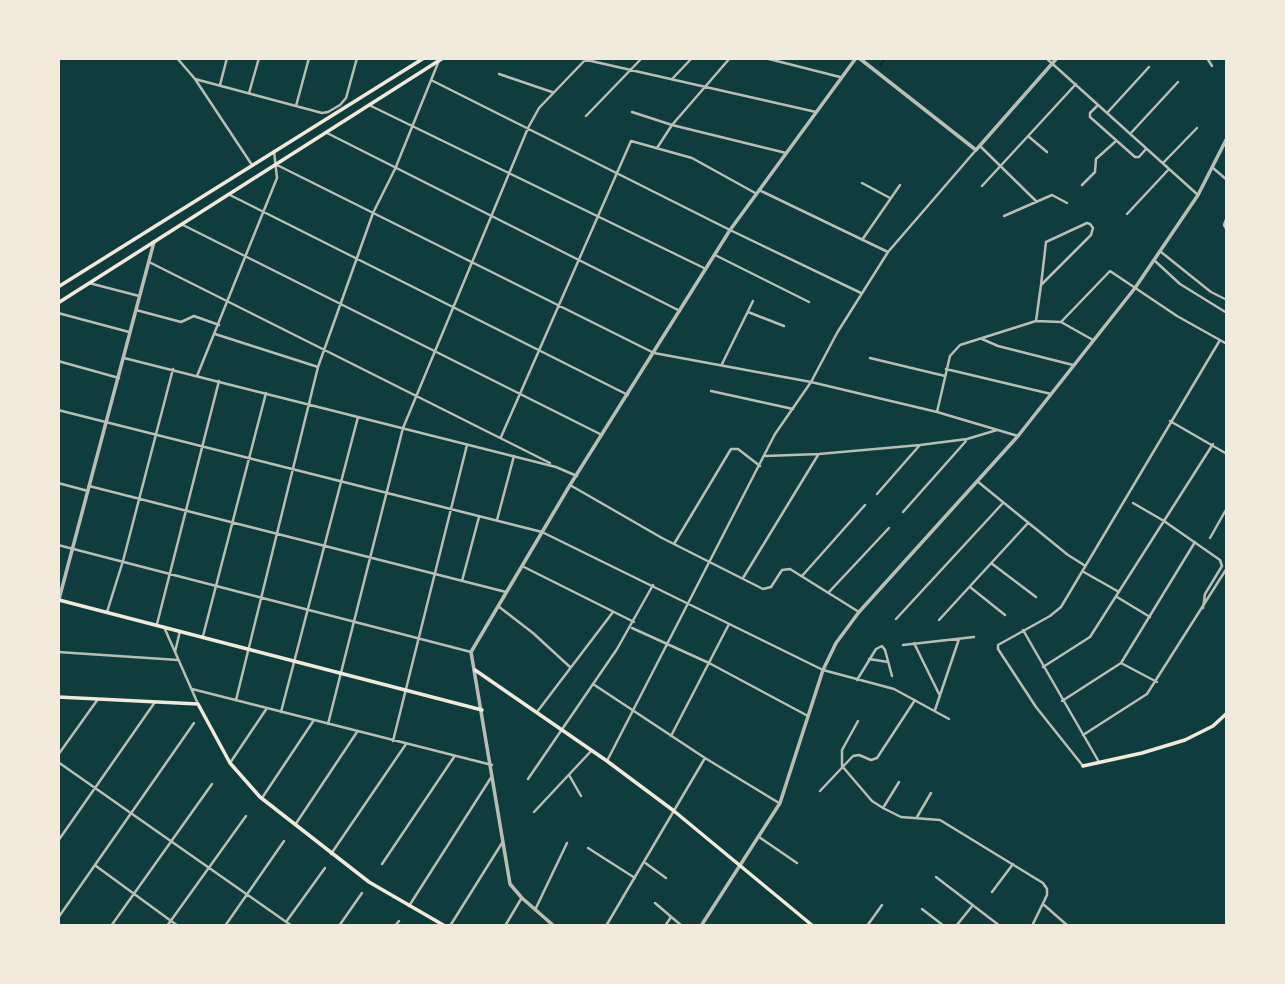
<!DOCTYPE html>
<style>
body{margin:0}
#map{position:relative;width:1285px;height:984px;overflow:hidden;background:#0f3d3e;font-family:Commissioner,sans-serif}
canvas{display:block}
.frame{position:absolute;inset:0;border:60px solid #f1e9da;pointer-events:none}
</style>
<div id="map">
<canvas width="1285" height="984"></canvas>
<div class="frame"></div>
</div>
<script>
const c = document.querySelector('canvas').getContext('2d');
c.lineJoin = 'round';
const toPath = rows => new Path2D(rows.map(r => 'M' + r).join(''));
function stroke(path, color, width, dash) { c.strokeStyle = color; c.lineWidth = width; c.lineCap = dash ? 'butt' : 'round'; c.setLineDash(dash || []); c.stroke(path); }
stroke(toPath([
 [880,65,886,58]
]), '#0a2a2b', 2);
stroke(toPath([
 [177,58,195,79,252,165],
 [578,58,816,112],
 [765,58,840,77],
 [1046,58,1198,195],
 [1207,58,1212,66],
 [499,74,552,92],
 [673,78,692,58],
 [195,79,322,113,328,112,340,105,346,98,357,58],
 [431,80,730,230,861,293],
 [220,85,227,58],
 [249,93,259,58],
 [369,105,706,269],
 [1098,105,1090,113,1090,117,1135,157,1139,157,1146,149],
 [296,106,309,58],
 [632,112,672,125,786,153],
 [1107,113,1149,67],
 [586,116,642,58],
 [327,133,680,311],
 [1130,134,1178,82],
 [1028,136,1047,152],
 [980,146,1036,201],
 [657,148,672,125,730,58],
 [1163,163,1197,128],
 [275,164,654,353,811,382,937,412,1018,436],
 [1213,168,1227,180],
 [862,183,890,198],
 [1082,185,1095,172,1096,159,1116,141],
 [982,186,1076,84],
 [759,190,888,252],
 [228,194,628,395],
 [1127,214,1169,169],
 [1004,216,1052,195,1067,203],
 [1227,217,1224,225,1227,230],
 [183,225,602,435],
 [862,240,900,185],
 [1161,252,1211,292,1227,300],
 [715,255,809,302],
 [1155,261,1180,284,1227,313],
 [149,262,550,463],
 [89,283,139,296],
 [136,310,181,322,194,316,219,325],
 [748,312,784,326],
 [58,313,129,332],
 [1036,321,1041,285,1091,235,1093,228,1090,224,1087,223,1046,242,1041,285],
 [1061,322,1110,271,1177,316,1227,344],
 [215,334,318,367],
 [982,339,998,346,1073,365],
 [124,358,556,467,577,476],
 [870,358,945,376],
 [58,361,119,378],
 [722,364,753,301],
 [946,369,1051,394],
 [197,376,277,178,274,151],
 [711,391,793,409],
 [58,410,542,532,823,670,894,689,949,719],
 [937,412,950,356,960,345,1036,321,1061,322,1093,340],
 [1170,421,1227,454],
 [501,437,631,141,692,158,757,194],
 [765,456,819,454,920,445,967,439,997,430],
 [977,481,1068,555,1084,565],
 [58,483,88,491],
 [570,485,662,538,763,589,771,587,782,570,790,569,859,612],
 [89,486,506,592],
 [877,494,919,446],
 [1133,503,1164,521,1220,560,1222,566,1205,594,1203,608],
 [903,512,966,441],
 [497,520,514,456],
 [1210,538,1227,508],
 [674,544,731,449,738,449,760,466],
 [58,545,471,652],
 [991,563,1036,597],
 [522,566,634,622],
 [1082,571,1119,592],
 [802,576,865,505],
 [743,578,818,455],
 [462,581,479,517],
 [970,587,1005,615],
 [829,592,889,528],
 [1117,597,1150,617],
 [498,606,533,633,570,667],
 [107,612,123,561,173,369],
 [896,619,1003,503],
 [939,620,1028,523],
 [157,624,219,381],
 [164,627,198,704],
 [632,628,709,663,808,716],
 [1023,630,1099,762],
 [203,636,266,393],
 [914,643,940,696],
 [903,645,974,637],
 [58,652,178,660],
 [175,652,180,631],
 [869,659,888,662],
 [1121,663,1157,682],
 [1043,667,1090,637,1213,444],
 [857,680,876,649,882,646,885,650,892,676],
 [593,684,705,758,779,803],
 [192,689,492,765],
 [236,700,318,367,373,213,395,169,440,58],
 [1062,701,1121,663,1195,542],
 [935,710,959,639],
 [281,712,358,417],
 [537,712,613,612],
 [858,721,842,750,842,766,872,801,883,808,901,817,940,820,1043,883,1047,889,1047,895,1032,926],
 [328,724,403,428,528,128,539,108,587,58],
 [1083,735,1147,694,1227,568],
 [671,736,729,624],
 [393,741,467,445],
 [58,755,98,699],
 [607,761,775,434,811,382,837,333,888,252,976,150],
 [58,762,292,926],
 [230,763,267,708],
 [1083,766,1036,707,998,649,998,645,1050,616,1061,607,1220,340],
 [569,775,581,796],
 [528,779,617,649,653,585],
 [820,791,853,756,859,755,871,760,877,758,915,700],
 [262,798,314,720],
 [883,808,899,782],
 [534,812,592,750],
 [917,817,931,793],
 [295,825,357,732],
 [759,837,797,863],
 [58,841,155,702],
 [588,848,635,878],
 [331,854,406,744],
 [644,862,666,878],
 [382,864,454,757],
 [96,866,178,926],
 [936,877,1000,926],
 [992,892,1013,864],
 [655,903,682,926],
 [1043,904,1068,926],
 [409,906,492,776],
 [922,909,944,926],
 [535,910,567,843],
 [58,918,194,723],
 [286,922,325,868],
 [58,924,61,926],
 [111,926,212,784],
 [167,926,246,816],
 [225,926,284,841],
 [339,926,362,893],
 [395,926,399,921],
 [450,926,502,843],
 [505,926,521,899],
 [606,926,705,758],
 [665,926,671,917],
 [867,926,882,905],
 [956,926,973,905]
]), '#b8beb3', 2.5);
stroke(toPath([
 [859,58,976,150,1057,58],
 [58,603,154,242],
 [554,926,522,898,510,884,471,652,570,485,730,230,856,58],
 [701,926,780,803,823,670,836,643,859,612,1018,436,1135,288,1198,195,1227,138]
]), '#b8beb3', 3.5);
stroke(toPath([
 [58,287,424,58],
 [58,303,443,58],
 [59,600,482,710],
 [58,617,58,618],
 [475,670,607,761,674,811,813,926],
 [58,697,198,704,230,763,260,797,369,882,445,926],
 [1083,766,1142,753,1185,740,1213,726,1227,713]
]), '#f1e9da', 3.5);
</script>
